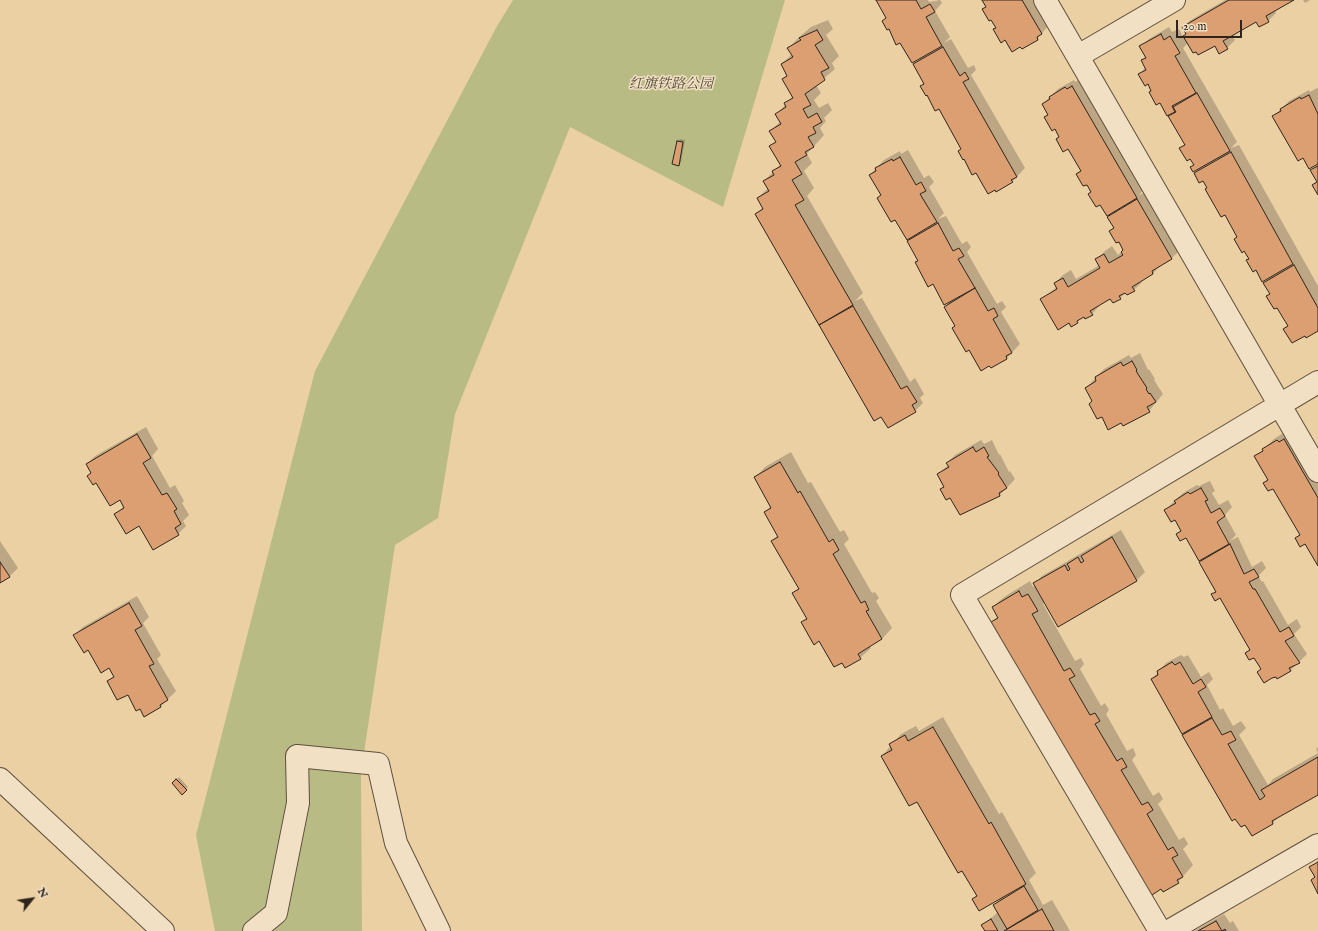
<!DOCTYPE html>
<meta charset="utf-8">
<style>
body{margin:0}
#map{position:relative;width:1318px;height:931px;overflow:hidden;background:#ebd0a4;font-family:"IM FELL English",serif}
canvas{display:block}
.north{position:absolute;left:12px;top:879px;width:40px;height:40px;-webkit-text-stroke:3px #f2e0c4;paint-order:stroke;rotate:60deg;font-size:11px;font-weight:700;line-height:16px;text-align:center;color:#2f251c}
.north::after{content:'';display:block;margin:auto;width:14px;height:18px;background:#2f251c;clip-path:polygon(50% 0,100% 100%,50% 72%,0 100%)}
.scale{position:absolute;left:1176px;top:20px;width:66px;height:18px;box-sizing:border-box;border:2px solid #2f251c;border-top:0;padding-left:5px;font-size:12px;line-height:14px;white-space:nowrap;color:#2f251c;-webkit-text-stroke:3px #f2e0c4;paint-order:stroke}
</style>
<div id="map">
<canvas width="1318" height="931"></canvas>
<div class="north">N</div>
<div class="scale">20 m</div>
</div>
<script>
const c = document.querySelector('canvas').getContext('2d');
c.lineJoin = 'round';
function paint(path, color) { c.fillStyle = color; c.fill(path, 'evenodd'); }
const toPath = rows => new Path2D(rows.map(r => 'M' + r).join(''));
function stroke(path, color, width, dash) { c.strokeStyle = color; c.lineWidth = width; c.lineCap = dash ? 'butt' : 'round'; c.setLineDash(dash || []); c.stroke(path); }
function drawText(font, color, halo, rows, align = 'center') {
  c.font = font + ' "IM FELL English","Noto Serif SC",serif'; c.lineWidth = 3; c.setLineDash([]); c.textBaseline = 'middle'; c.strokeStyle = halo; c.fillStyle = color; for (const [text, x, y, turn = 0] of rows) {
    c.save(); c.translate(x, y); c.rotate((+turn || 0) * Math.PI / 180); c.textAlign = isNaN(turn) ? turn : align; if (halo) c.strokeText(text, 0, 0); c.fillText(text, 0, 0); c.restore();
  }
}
paint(toPath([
 [513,0,785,0,723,207,570,127,455,414,438,518,395,545,361,773,362,931,215,931,196,835,315,371,497,26]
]), '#b9bb85');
paint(toPath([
 [877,0,928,0,929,2,940,0,942,3,935,11,950,37,944,43,951,39,968,68,974,65,976,70,971,75,1025,168,1012,182,962,148,914,64,920,59,887,17],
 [983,0,1035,0,1049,25,1037,39,1006,39,995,29,997,27,983,9,987,6],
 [1225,0,1292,0,1275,10,1276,13,1268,21,1257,20,1232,34,1235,40,1227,48,1215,44,1188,43,1183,48,1237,142,1231,148,1239,145,1318,286,1318,330,1305,334,1285,329,1289,325,1278,306,1268,296,1270,293,1264,283,1270,277,1257,269,1247,260,1249,258,1244,250,1235,239,1238,236,1204,179,1195,173,1200,167,1191,167,1194,164,1191,158,1180,149,1185,144,1169,116,1175,111,1152,90,1139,74,1146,67,1142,60,1146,56,1141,47,1149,39,1169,27,1172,32,1179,29,1183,37,1187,34,1183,28,1191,20],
 [1303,0,1310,0,1305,3],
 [828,20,833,29,826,35,839,56,832,63,835,69,816,85,821,93,814,100,819,108,828,103,832,110,824,118,826,121,820,128,824,135,807,154,812,163,804,171,814,188,807,196,863,293,855,301,862,298,910,382,915,378,924,394,920,398,923,403,915,411,820,326,826,320,756,214,763,207,758,198,768,188,764,181,781,164,771,146,776,141,770,131,781,121,777,114,793,96,783,79,788,74,782,64,792,54,789,48,799,37,811,27],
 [1080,79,1144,189,1139,195,1146,192,1180,250,1172,258,1160,265,1153,274,1141,280,1142,282,1134,290,1127,294,1126,292,1120,298,1111,298,1100,305,1092,314,1084,315,1071,326,1069,322,1041,300,1057,287,1055,283,1063,275,1071,270,1076,279,1100,265,1097,259,1105,251,1112,246,1118,255,1124,250,1110,231,1114,227,1109,217,1114,211,1089,194,1091,191,1087,183,1077,174,1081,170,1068,148,1057,139,1060,136,1043,104,1058,89,1074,80,1075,82],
 [1317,88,1318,89,1318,193,1313,185,1317,181,1311,170,1317,165,1303,157,1274,116,1289,101,1309,90,1310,92],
 [680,139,685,140,681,162,679,165,678,141],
 [908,150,924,178,929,175,934,182,929,187,944,213,938,219,946,216,962,244,967,241,971,247,967,252,983,280,997,304,1002,301,1006,307,1001,312,1020,344,1007,358,991,367,956,325,945,307,950,301,916,263,919,260,908,241,913,235,882,194,870,175,884,160,900,151,901,154],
 [1140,353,1148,370,1149,369,1155,379,1154,380,1163,394,1149,411,1121,421,1093,401,1086,388,1104,369,1129,355,1131,358],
 [146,427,158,449,152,456,170,488,175,485,184,501,182,503,189,515,183,521,186,526,178,534,140,524,116,514,124,506,120,499,92,472,87,464,95,456],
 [1288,430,1318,469,1318,564,1305,542,1296,538,1300,534,1273,487,1264,483,1268,479,1256,457,1274,439],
 [981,440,984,444,992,440,999,455,1000,454,1009,472,1010,471,1015,479,1000,495,961,514,938,474,948,465,947,463,955,455],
 [791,452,808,483,811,482,840,532,844,530,849,539,844,544,872,593,875,592,879,598,876,601,892,628,882,639,869,646,871,648,860,658,842,661,802,622,807,617,793,593,799,588,772,541,778,535,765,512,771,506,755,478,765,467],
 [1210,481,1215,491,1212,493,1219,505,1228,500,1232,507,1225,515,1236,535,1230,541,1238,537,1252,567,1262,561,1266,568,1258,576,1262,582,1263,581,1288,625,1297,619,1301,627,1294,634,1307,654,1290,671,1262,668,1255,656,1246,653,1250,649,1220,597,1213,595,1217,590,1200,562,1207,556,1186,536,1177,534,1182,530,1175,518,1165,510,1183,493,1197,485,1199,486],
 [1121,530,1145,572,1137,580,1058,625,1045,602,1043,604,1075,661,1081,658,1084,664,1080,669,1101,706,1105,703,1109,710,1106,714,1127,751,1133,748,1136,755,1132,760,1153,796,1159,792,1163,799,1158,804,1179,840,1184,837,1188,844,1183,849,1193,865,1178,882,992,623,998,616,993,607,1004,597,1030,581,1033,587,1035,586,1034,584,1042,576],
 [0,541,18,568,10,576,0,581],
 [137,596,149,617,143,623,161,655,157,659,176,691,161,706,128,693,108,681,115,675,110,667,75,635,83,627],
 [1181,655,1184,657,1188,655,1201,677,1209,672,1213,679,1207,685,1220,710,1223,708,1233,726,1241,721,1246,728,1239,735,1268,785,1273,779,1318,753,1316,749,1318,747,1318,794,1280,815,1273,823,1252,835,1183,735,1189,730,1152,679,1166,663],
 [943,717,999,814,1002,812,1036,873,1029,880,1043,905,1052,900,1070,931,986,931,983,925,998,912,994,905,1000,899,973,899,977,895,917,801,882,756,901,734,916,726,919,731],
 [179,777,188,787,182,793,173,783],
 [1224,914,1230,923,1233,921,1239,931,1194,931]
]), '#0003');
const building = toPath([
 [876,0,916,0,921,9,930,4,935,12,926,17,942,46,912,63,900,43,896,45,889,29,887,30,882,21,886,18,876,0],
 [982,0,1022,0,1042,34,1037,37,1038,40,1022,49,1020,47,1012,52,1005,40,1001,43,993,29,996,28,991,20,989,21,982,9,986,7,982,0],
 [1229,0,1294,0,1266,16,1269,22,1259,27,1256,22,1223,41,1228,49,1219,54,1215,46,1198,55,1196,52,1193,53,1183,36,1186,34,1182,27,1229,0],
 [817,30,823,40,815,45,829,68,821,72,825,80,805,94,811,105,803,109,808,118,817,113,822,122,813,127,816,133,808,137,814,147,805,152,807,155,795,162,802,174,792,180,804,200,795,205,853,305,819,325,755,214,763,209,757,198,769,191,763,181,774,175,772,171,781,166,769,146,776,142,769,131,781,124,775,114,786,107,784,103,793,98,782,79,787,76,781,64,793,57,787,48,801,40,799,38,817,30],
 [1161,34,1164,40,1170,36,1180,53,1175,56,1196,93,1172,106,1175,112,1167,116,1160,103,1156,105,1149,92,1151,91,1148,84,1145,86,1138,74,1146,70,1141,60,1146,58,1139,46,1161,34],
 [943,47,960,76,965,72,969,79,963,82,1017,177,1011,180,1013,182,996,192,995,190,988,194,976,173,972,175,964,159,963,160,958,151,961,149,939,109,935,111,927,95,926,96,920,86,924,84,913,64,943,47],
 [1072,86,1137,198,1107,216,1100,205,1096,207,1088,194,1091,192,1087,185,1083,186,1076,174,1081,171,1068,149,1063,152,1056,139,1059,137,1055,129,1052,131,1044,117,1048,115,1042,104,1050,99,1049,97,1065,87,1067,89,1072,86],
 [1197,93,1230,151,1193,172,1190,167,1194,165,1190,159,1187,161,1179,148,1185,145,1168,116,1176,112,1173,107,1197,93],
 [1309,95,1318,114,1318,164,1309,169,1303,158,1298,161,1272,116,1281,111,1280,109,1300,97,1301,99,1309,95],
 [677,141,683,142,679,166,672,164,677,141],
 [1231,152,1293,264,1262,282,1256,270,1253,272,1246,260,1249,259,1244,251,1242,253,1234,239,1237,237,1225,215,1221,217,1205,189,1207,188,1203,181,1199,183,1194,173,1231,152],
 [900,157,916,185,921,182,926,191,920,194,937,222,907,240,895,220,891,222,877,198,881,195,869,175,876,171,875,168,892,159,893,161,900,157],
 [1318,166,1318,195,1312,185,1317,182,1310,170,1318,166],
 [1137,199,1172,259,1152,271,1153,274,1132,287,1135,291,1127,295,1125,293,1119,296,1121,299,1113,303,1110,299,1090,311,1093,315,1085,319,1084,317,1077,321,1078,323,1071,327,1069,323,1058,330,1040,299,1057,289,1054,283,1063,278,1068,287,1100,268,1095,259,1104,254,1109,263,1123,255,1121,252,1123,250,1119,242,1116,243,1109,231,1114,228,1107,217,1137,199],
 [938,223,953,251,959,248,964,256,958,259,975,288,944,305,933,284,928,287,915,262,918,261,907,241,938,223],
 [1294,265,1318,308,1318,331,1306,338,1305,336,1292,343,1283,329,1288,326,1277,308,1274,309,1266,296,1270,294,1263,283,1294,265],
 [975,288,988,311,994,308,998,316,993,319,1012,353,1006,356,1007,359,991,368,989,366,981,371,969,350,966,352,952,328,955,326,944,307,975,288],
 [853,306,901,389,907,386,917,402,912,405,916,412,888,428,881,417,874,421,819,325,853,306],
 [1132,361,1137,370,1136,371,1147,388,1146,389,1149,394,1150,393,1156,402,1147,407,1150,412,1123,426,1121,423,1108,430,1102,417,1097,419,1089,404,1092,401,1085,388,1096,381,1095,377,1121,362,1123,366,1132,361],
 [137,434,151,458,143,463,162,495,167,493,177,509,174,511,181,524,175,528,179,535,153,550,139,526,126,534,114,514,124,508,120,500,110,506,96,483,93,485,87,476,91,473,86,464,137,434],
 [1284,439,1318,498,1318,566,1305,544,1300,547,1295,538,1300,535,1273,489,1268,491,1263,483,1268,480,1254,456,1263,451,1262,449,1277,440,1279,442,1284,439],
 [973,447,976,452,984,447,989,456,987,457,999,473,998,474,1007,488,999,493,1000,496,960,515,950,498,946,500,940,489,944,487,937,474,949,467,946,463,973,447],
 [780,462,798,493,800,491,829,542,833,539,839,550,833,554,861,603,865,601,869,610,866,611,882,639,858,654,861,659,845,668,842,663,834,667,819,641,814,645,801,622,807,619,792,593,799,589,771,541,778,537,764,512,771,508,754,477,780,462],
 [1201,488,1208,500,1205,501,1211,513,1220,508,1225,516,1217,522,1229,544,1199,561,1186,538,1180,541,1176,534,1181,531,1175,520,1171,522,1164,510,1176,503,1174,501,1188,492,1190,494,1201,488],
 [1112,537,1137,581,1058,627,1033,583,1065,565,1068,571,1070,569,1067,564,1078,557,1081,563,1084,561,1081,556,1112,537],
 [1230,544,1244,574,1254,569,1259,577,1249,582,1253,589,1255,589,1280,632,1289,627,1294,636,1285,641,1300,663,1289,668,1291,671,1277,679,1276,677,1272,678,1264,683,1257,672,1261,669,1254,658,1249,660,1245,653,1250,650,1220,598,1215,601,1211,594,1216,592,1199,562,1230,544],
 [0,562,10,577,0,583,0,562],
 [1019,591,1022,597,1028,594,1038,611,1032,614,1064,671,1070,668,1075,676,1069,679,1090,715,1095,713,1100,721,1095,724,1117,761,1122,758,1127,767,1121,770,1142,805,1148,802,1153,810,1147,814,1168,850,1173,847,1178,855,1172,858,1183,877,1177,880,1179,883,1163,892,1161,889,1149,897,991,622,998,618,992,607,1019,591],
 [129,603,142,626,135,630,154,664,149,666,168,700,160,705,161,707,144,717,140,709,136,711,128,695,117,700,107,681,114,677,109,668,101,673,88,650,84,653,73,635,129,603],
 [1172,662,1175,665,1180,662,1193,684,1201,679,1206,687,1198,692,1212,717,1182,734,1151,679,1158,675,1157,671,1172,662],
 [1212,718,1222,735,1231,731,1236,740,1228,744,1260,800,1265,796,1261,790,1318,757,1318,795,1272,821,1273,824,1252,836,1245,825,1241,827,1235,819,1232,821,1182,735,1212,718],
 [933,727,989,824,991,822,1026,884,979,911,972,899,977,896,962,871,958,873,917,802,909,806,881,756,892,750,889,744,905,735,908,741,933,727],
 [176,779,187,790,182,795,172,783,176,779],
 [1318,862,1318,894,1311,880,1315,877,1309,867,1318,862],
 [1024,886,1038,910,1007,929,993,905,1024,886],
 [1042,909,1054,931,1004,931,1042,909],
 [991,919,998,931,985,931,981,925,991,919],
 [1216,921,1222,931,1225,929,1226,931,1198,931,1216,921]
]);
paint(building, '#db9f72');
stroke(building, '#2f251c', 1);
const minor = toPath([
 [1045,0,1318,471],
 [1078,56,1174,0],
 [0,779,163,931],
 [254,931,276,913,298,803,297,756,378,764,396,843,439,931],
 [1160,931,962,595,1318,382],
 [1169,931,1318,845]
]);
stroke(minor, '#5e503e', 24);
stroke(minor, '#f2e0c4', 22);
drawText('italic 14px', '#524a36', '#f2e0c4', [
 ["红旗铁路公园",671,85]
]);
</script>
